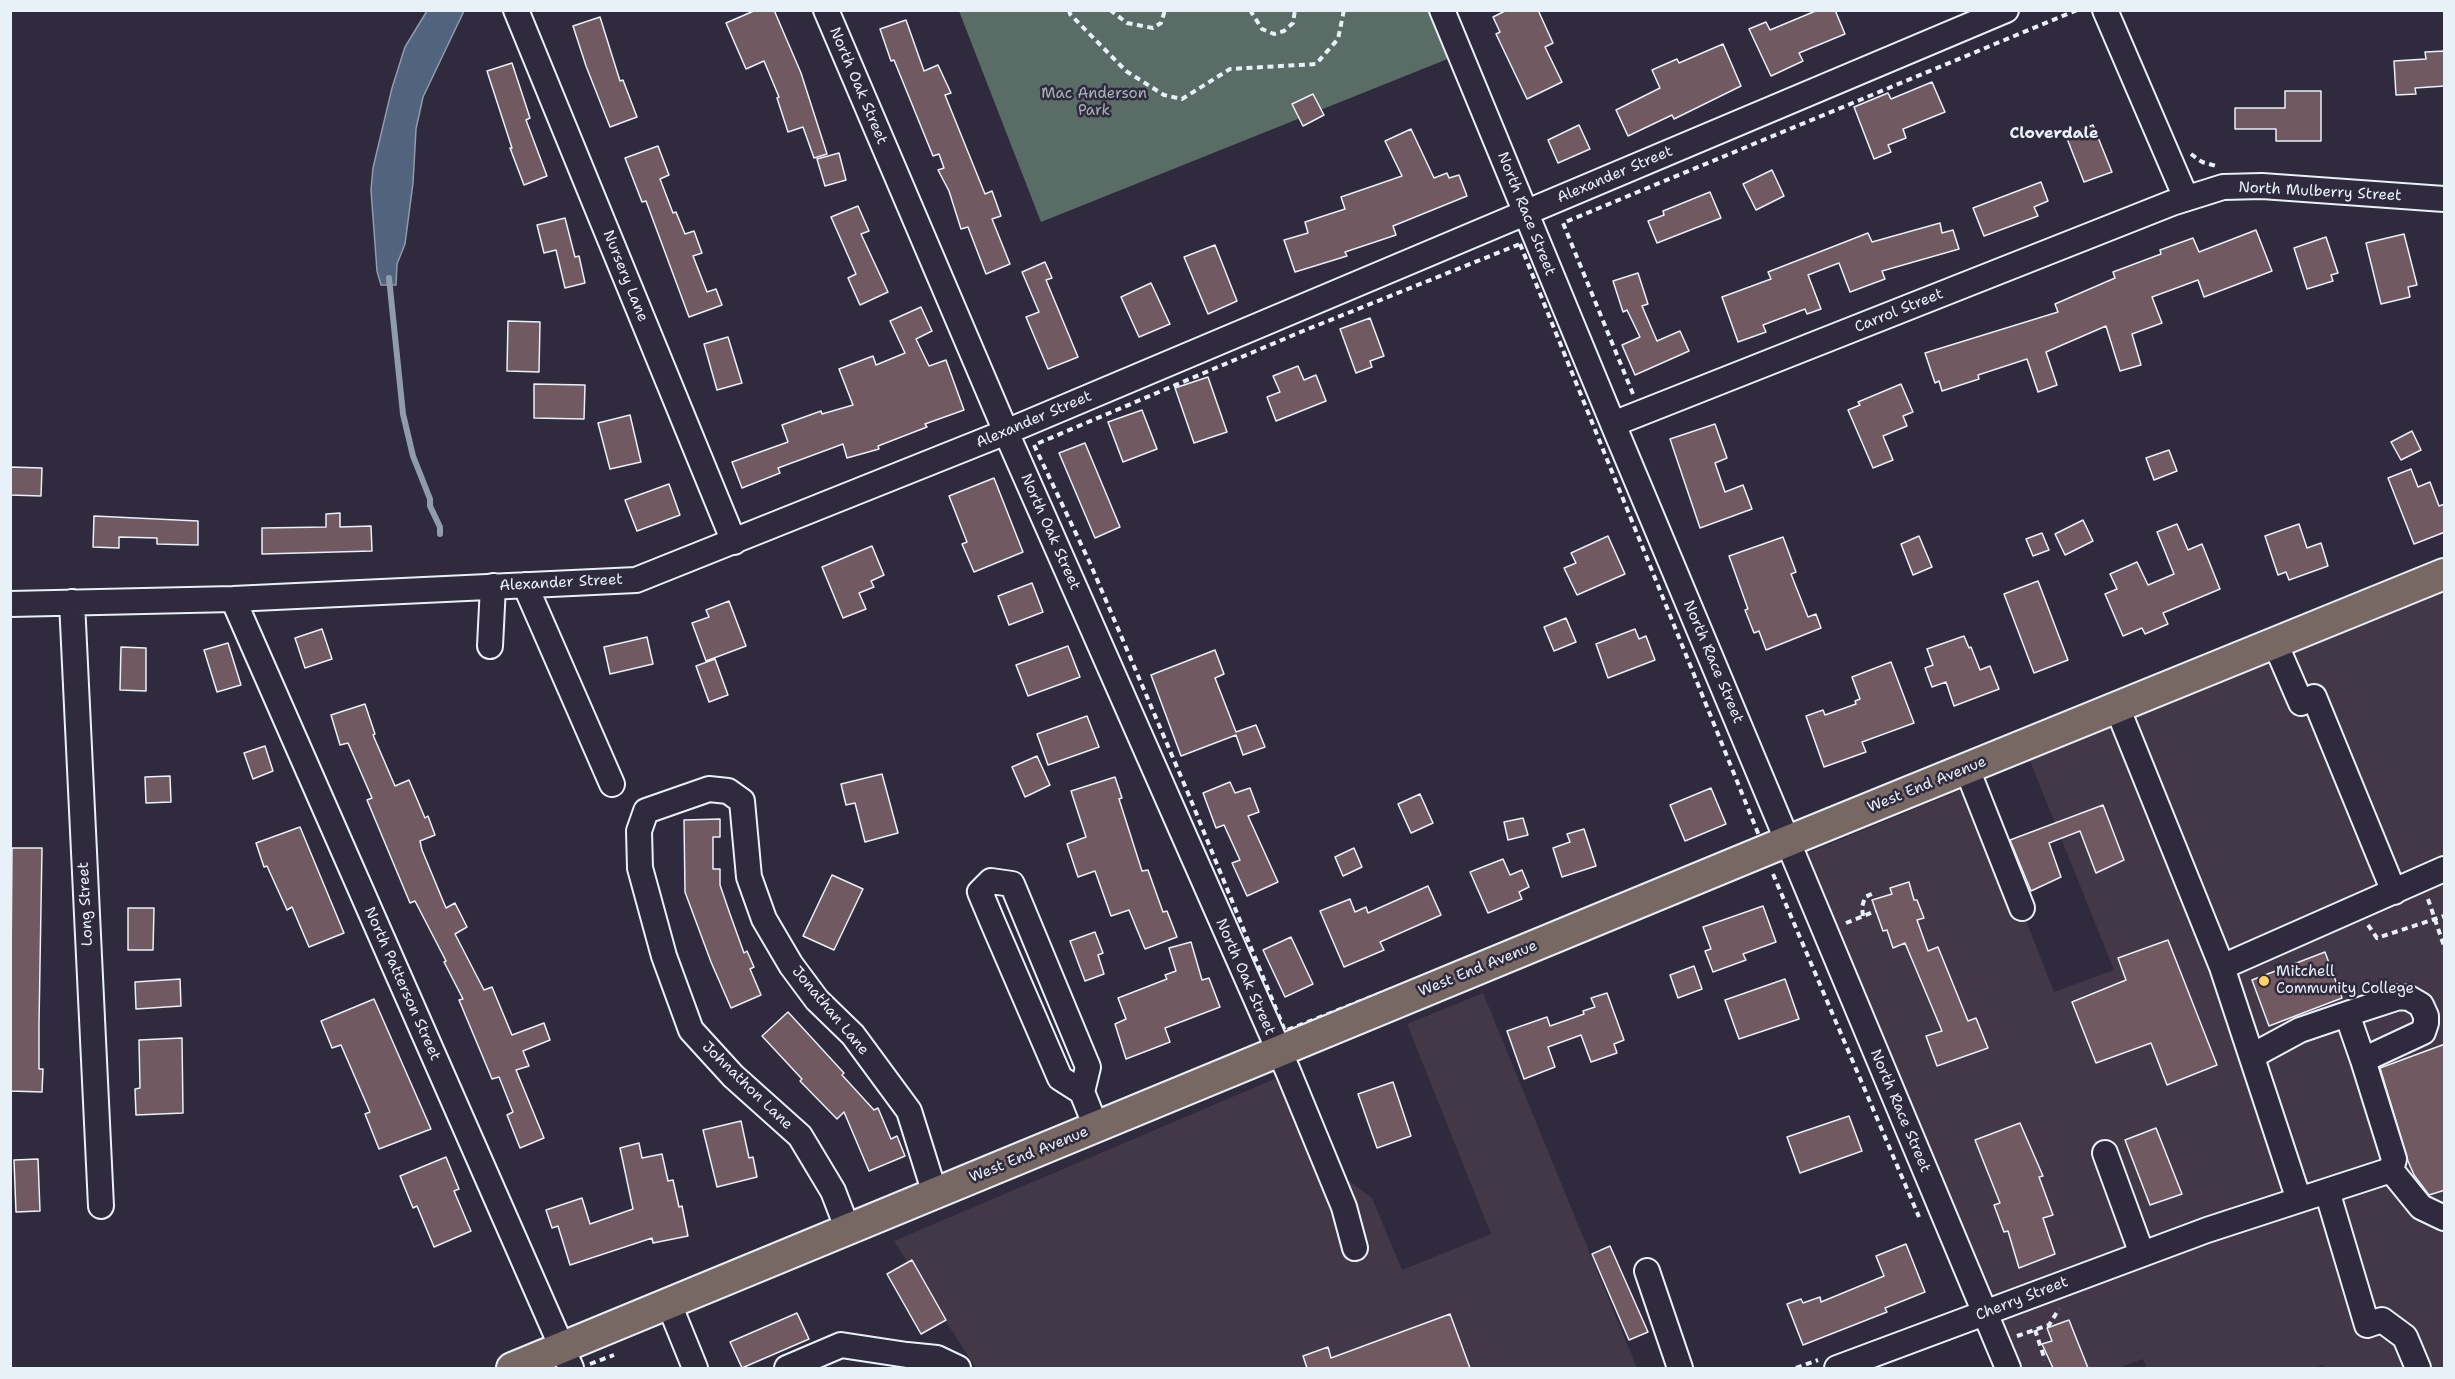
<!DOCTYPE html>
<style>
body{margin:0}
#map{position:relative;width:2455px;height:1379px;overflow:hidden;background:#2f2a3d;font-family:"Shantell Sans",sans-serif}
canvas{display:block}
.frame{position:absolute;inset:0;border:12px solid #e8f1f8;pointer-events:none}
</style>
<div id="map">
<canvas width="2455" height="1379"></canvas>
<div class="frame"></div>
</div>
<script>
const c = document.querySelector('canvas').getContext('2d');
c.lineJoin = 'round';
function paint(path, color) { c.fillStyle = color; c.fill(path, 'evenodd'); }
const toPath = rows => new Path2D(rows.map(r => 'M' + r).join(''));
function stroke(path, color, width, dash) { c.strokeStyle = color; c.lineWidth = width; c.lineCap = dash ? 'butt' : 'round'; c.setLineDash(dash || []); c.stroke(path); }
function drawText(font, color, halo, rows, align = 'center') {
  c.font = font + ' "Shantell Sans",sans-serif'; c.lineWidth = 5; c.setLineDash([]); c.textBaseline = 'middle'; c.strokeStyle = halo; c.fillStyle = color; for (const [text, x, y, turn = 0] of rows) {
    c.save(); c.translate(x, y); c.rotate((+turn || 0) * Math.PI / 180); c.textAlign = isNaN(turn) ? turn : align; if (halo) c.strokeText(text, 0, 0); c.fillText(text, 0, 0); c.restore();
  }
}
paint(toPath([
 [2444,589,2444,1368,2324,1368,2322,1365,2313,1368,2147,1368,2143,1359,2118,1368,2015,1368,1805,854,1973,785,2054,992,2114,970,2030,761],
 [1483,993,1637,1368,976,1368,894,1241,1291,1072,1329,1166,1372,1198,1402,1270,1491,1234,1407,1024]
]), '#423848');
paint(toPath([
 [959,11,1443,11,1460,54,1041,222]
]), '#596c65');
const water = toPath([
 [427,11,464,11,423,97,416,129,413,183,405,244,397,264,396,285,381,285,377,271,371,190,373,168,392,88,405,47,427,11]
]);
paint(water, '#52637d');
stroke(water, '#8e9cae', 1.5);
stroke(toPath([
 [389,278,403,414,413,456,430,499,430,506,440,527,440,534]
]), '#8e9cae', 6);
const building = toPath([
 [756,10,774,10,801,73,827,154,814,158,803,127,788,132,777,98,779,97,764,61,746,69,726,23,756,10],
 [1507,10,1538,10,1553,43,1545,47,1562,82,1527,99,1496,34,1500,32,1493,17,1507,10],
 [1818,10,1835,10,1845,34,1799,53,1803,61,1771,76,1749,29,1766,22,1770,30,1818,10],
 [600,17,620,81,623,80,637,117,610,127,586,66,573,26,600,17],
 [906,20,924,71,938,65,951,93,945,95,985,194,992,191,1001,216,992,219,1010,264,986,274,968,227,961,229,949,191,938,170,944,168,939,154,933,156,894,60,891,61,880,29,906,20],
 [1723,44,1741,86,1674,119,1672,115,1628,136,1616,110,1660,88,1652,70,1677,59,1679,63,1723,44],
 [2445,51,2445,86,2415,88,2416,94,2396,95,2394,61,2426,59,2425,52,2445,51],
 [512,63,530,118,526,120,547,176,524,185,510,148,512,148,487,71,512,63],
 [1932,82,1945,112,1903,129,1906,138,1888,145,1891,152,1874,159,1854,107,1888,93,1891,99,1932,82],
 [2285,91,2321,91,2321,141,2276,141,2276,129,2235,129,2235,108,2285,108,2285,91],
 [1313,94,1324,115,1303,126,1292,104,1313,94],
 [1579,125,1590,149,1558,163,1548,140,1579,125],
 [2093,125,2112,172,2084,182,2066,136,2093,125],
 [1411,129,1434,178,1447,173,1449,178,1459,175,1467,196,1393,226,1396,235,1345,252,1347,256,1295,272,1284,240,1308,233,1305,222,1345,209,1341,197,1402,176,1385,141,1411,129],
 [658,146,669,175,660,179,673,213,676,212,685,234,694,231,702,253,693,256,707,292,716,289,722,305,689,317,646,201,642,202,625,158,658,146],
 [839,153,846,180,825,186,817,159,839,153],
 [1772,170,1784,196,1756,210,1743,184,1772,170],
 [2041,182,2048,201,2034,207,2038,216,1984,236,1973,208,2041,182],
 [1710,192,1721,218,1657,243,1648,221,1664,215,1663,211,1710,192],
 [858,206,869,231,861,234,888,292,860,305,848,278,856,274,831,217,858,206],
 [565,218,575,257,579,256,585,283,565,288,556,250,544,253,537,225,565,218],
 [1940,223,1942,233,1953,230,1959,249,1882,271,1885,279,1850,292,1839,263,1808,275,1821,309,1807,314,1805,309,1763,325,1766,332,1738,342,1722,297,1771,279,1768,272,1868,233,1872,242,1940,223],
 [2256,230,2272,271,2204,297,2198,280,2152,297,2162,323,2132,334,2141,365,2120,371,2106,326,2046,352,2057,385,2038,392,2027,359,1978,375,1979,379,1942,391,1939,381,1935,383,1925,353,2058,312,2055,304,2115,278,2113,272,2161,254,2160,250,2193,238,2199,252,2256,230],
 [2404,234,2417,285,2408,287,2410,297,2381,304,2366,243,2404,234],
 [2326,237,2338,273,2331,275,2333,281,2307,289,2294,248,2326,237],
 [1215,245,1237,301,1208,314,1184,257,1215,245],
 [1045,262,1052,278,1046,280,1078,357,1048,369,1026,317,1039,312,1022,272,1045,262],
 [1638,273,1648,304,1642,306,1657,341,1680,331,1689,351,1635,375,1622,345,1640,337,1627,310,1623,312,1613,281,1638,273],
 [1151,283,1170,324,1139,337,1121,297,1151,283],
 [921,307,932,331,916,339,929,366,946,360,964,410,925,424,927,427,878,446,879,449,847,458,843,444,778,468,780,473,742,488,732,462,788,442,782,425,821,411,822,414,853,405,839,369,873,356,876,365,905,353,890,321,921,307],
 [1370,318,1384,356,1370,361,1372,367,1356,373,1340,329,1370,318],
 [508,321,540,322,539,372,507,371,508,321],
 [728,337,742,383,717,390,704,344,728,337],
 [1298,366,1304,380,1316,375,1326,401,1276,421,1267,397,1280,392,1273,376,1298,366],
 [1208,377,1227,432,1194,443,1175,388,1208,377],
 [534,384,585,385,584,419,534,418,534,384],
 [1901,384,1913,412,1903,416,1907,426,1883,436,1893,460,1873,468,1848,410,1860,405,1858,402,1901,384],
 [1142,410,1157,449,1123,462,1108,422,1142,410],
 [630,415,641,462,610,469,598,423,630,415],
 [1715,424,1727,458,1715,463,1725,492,1743,485,1752,509,1700,528,1670,439,1715,424],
 [2412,431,2421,450,2401,460,2391,442,2412,431],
 [1085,443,1120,527,1095,538,1059,453,1085,443],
 [2169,450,2177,471,2154,480,2146,458,2169,450],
 [10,467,42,468,41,496,10,495,10,467],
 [2411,469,2418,487,2430,482,2439,506,2445,504,2445,532,2414,544,2388,478,2411,469],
 [994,478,1023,552,974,572,962,544,967,542,949,496,994,478],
 [669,484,680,515,637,531,625,500,669,484],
 [340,513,340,527,371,526,372,551,262,554,262,528,326,527,326,514,340,513],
 [94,516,198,521,198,545,157,544,157,538,119,537,119,548,93,547,94,516],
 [2083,520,2093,541,2065,555,2055,534,2083,520],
 [2177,524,2188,550,2202,544,2220,589,2163,613,2168,624,2145,634,2142,628,2123,636,2105,594,2117,589,2110,574,2137,562,2148,585,2174,574,2157,532,2177,524],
 [2299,524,2307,548,2321,543,2328,566,2289,580,2286,572,2278,575,2265,536,2299,524],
 [2042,533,2049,550,2033,556,2026,539,2042,533],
 [1608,536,1625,574,1577,595,1564,568,1576,563,1571,553,1608,536],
 [1919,536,1932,567,1913,575,1901,544,1919,536],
 [1783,537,1796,572,1791,574,1808,617,1816,614,1821,628,1766,650,1759,631,1754,633,1745,610,1748,609,1729,556,1783,537],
 [872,546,884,575,871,581,874,587,859,593,866,609,843,618,822,567,872,546],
 [2038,581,2068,660,2034,673,2004,594,2038,581],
 [1032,583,1043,612,1009,625,998,596,1032,583],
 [729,601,746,646,706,661,692,623,709,617,706,610,729,601],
 [1566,618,1576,642,1554,651,1544,627,1566,618],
 [322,629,332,659,305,668,295,638,322,629],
 [1635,629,1639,639,1646,636,1655,660,1608,678,1596,644,1635,629],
 [1964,636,1969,648,1971,647,1980,670,1990,666,1999,689,1954,706,1946,682,1932,687,1925,668,1933,665,1927,649,1964,636],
 [647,637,653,664,610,674,604,647,647,637],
 [228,643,241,685,217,692,204,650,228,643],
 [1068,646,1080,677,1028,696,1016,665,1068,646],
 [121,647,146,648,146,691,120,690,121,647],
 [1215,650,1224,674,1215,678,1236,732,1256,725,1265,747,1243,755,1236,735,1181,756,1151,675,1215,650],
 [715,659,728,695,709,702,696,666,715,659],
 [1891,662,1914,723,1862,742,1866,752,1824,767,1806,716,1823,710,1825,715,1856,704,1855,701,1860,699,1852,677,1891,662],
 [365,704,375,734,373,735,395,786,409,780,425,818,428,816,435,835,420,841,422,850,446,908,455,903,467,927,455,934,484,990,492,987,512,1035,544,1023,550,1040,523,1051,529,1066,516,1070,544,1138,520,1148,507,1115,513,1112,499,1077,492,1079,459,1000,463,999,444,962,446,961,415,901,410,903,367,800,372,798,348,743,340,745,331,715,365,704],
 [1087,716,1099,747,1048,765,1037,734,1087,716],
 [265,746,273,771,253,779,244,753,265,746],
 [1037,756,1050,785,1025,797,1012,767,1037,756],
 [882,774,898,833,865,842,855,803,846,805,841,784,882,774],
 [170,776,171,802,146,803,145,777,170,776],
 [1115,777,1122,798,1119,799,1142,871,1148,870,1163,912,1167,911,1177,937,1145,949,1129,910,1111,916,1095,871,1078,877,1067,844,1086,837,1071,791,1115,777],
 [1230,782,1235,793,1250,788,1259,812,1248,816,1278,882,1247,896,1232,863,1240,860,1224,825,1216,828,1203,793,1230,782],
 [1711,788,1726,824,1685,841,1670,805,1711,788],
 [1420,794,1433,823,1411,833,1398,804,1420,794],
 [2103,805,2124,860,2096,873,2080,831,2049,843,2061,877,2031,891,2010,840,2103,805],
 [1523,818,1528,835,1508,840,1504,822,1523,818],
 [720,819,720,837,713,837,713,869,720,869,720,885,730,914,744,953,747,951,754,967,750,969,761,995,731,1008,711,962,685,892,684,820,720,819],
 [300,827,344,933,309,947,292,907,287,910,267,866,264,867,256,843,300,827],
 [1584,829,1596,866,1562,877,1553,848,1570,842,1567,834,1584,829],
 [12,848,42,848,39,1024,39,1069,43,1069,42,1092,10,1091,12,848],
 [1354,848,1362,867,1343,876,1335,857,1354,848],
 [1503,859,1510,875,1522,870,1529,887,1519,892,1522,899,1488,913,1470,872,1503,859],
 [832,875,863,889,834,950,803,936,832,875],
 [1909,882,1914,900,1917,900,1924,918,1917,920,1928,951,1938,947,1968,1021,1976,1018,1988,1048,1937,1066,1926,1036,1942,1031,1905,943,1893,948,1887,930,1883,931,1872,900,1892,894,1890,888,1909,882],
 [1428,886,1441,915,1380,942,1384,950,1344,967,1320,911,1350,899,1355,912,1366,907,1368,913,1428,886],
 [1763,906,1776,942,1743,954,1746,960,1713,972,1705,951,1711,949,1703,927,1763,906],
 [128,908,154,908,153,950,128,950,128,908],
 [1095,932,1103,953,1098,955,1104,974,1085,981,1070,941,1095,932],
 [1291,937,1313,984,1285,997,1263,950,1291,937],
 [2168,940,2217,1065,2167,1085,2151,1043,2096,1063,2072,1002,2126,980,2118,958,2168,940],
 [1191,942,1202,980,1209,978,1220,1007,1165,1028,1170,1042,1126,1059,1115,1024,1126,1019,1118,998,1167,979,1165,975,1176,971,1169,948,1191,942],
 [2325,952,2342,998,2269,1026,2252,980,2325,952],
 [1694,966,1702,989,1678,998,1670,975,1694,966],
 [180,979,181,1006,136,1009,135,982,180,979],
 [1785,979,1799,1019,1739,1039,1725,1000,1785,979],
 [1607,993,1624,1040,1614,1044,1617,1053,1591,1062,1581,1035,1548,1047,1555,1067,1524,1079,1507,1031,1547,1017,1550,1026,1584,1014,1583,1011,1595,1007,1591,998,1607,993],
 [374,999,431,1129,379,1149,365,1114,370,1112,341,1045,332,1048,321,1021,374,999],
 [788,1012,844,1073,842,1075,874,1110,878,1108,891,1139,897,1136,905,1156,869,1171,844,1112,837,1119,800,1081,802,1079,762,1036,788,1012],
 [182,1038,183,1113,136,1115,135,1089,140,1088,139,1040,182,1038],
 [2445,1044,2445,1190,2429,1195,2414,1175,2408,1161,2380,1068,2445,1044],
 [1393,1082,1411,1136,1377,1148,1358,1094,1393,1082],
 [1849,1116,1862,1151,1800,1173,1787,1137,1849,1116],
 [741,1121,749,1158,753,1157,757,1177,717,1187,703,1130,741,1121],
 [2020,1123,2043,1176,2039,1177,2053,1215,2043,1218,2055,1254,2019,1268,2008,1231,2004,1232,1994,1205,2000,1203,1975,1140,2020,1123],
 [2156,1128,2182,1194,2150,1205,2125,1140,2156,1128],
 [639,1143,642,1158,662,1154,668,1181,673,1180,679,1207,682,1206,688,1236,653,1243,652,1238,570,1265,558,1226,552,1228,546,1210,582,1198,590,1224,633,1209,620,1148,639,1143],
 [446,1157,459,1189,454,1191,471,1231,434,1247,417,1206,413,1208,400,1176,446,1157],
 [38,1159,40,1211,16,1212,14,1160,38,1159],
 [1906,1244,1925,1292,1885,1308,1887,1312,1803,1345,1787,1304,1801,1299,1803,1303,1820,1297,1821,1302,1884,1276,1876,1256,1906,1244],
 [1610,1246,1648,1332,1629,1340,1592,1254,1610,1246],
 [912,1260,946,1320,921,1334,887,1274,912,1260],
 [797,1313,809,1339,742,1368,730,1342,797,1313],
 [1450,1314,1470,1368,1307,1368,1303,1356,1328,1347,1331,1358,1450,1314],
 [2069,1320,2088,1368,2053,1368,2042,1344,2052,1341,2047,1328,2069,1320]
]);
paint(building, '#705960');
stroke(building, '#e8f1f8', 1.5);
const minor = toPath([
 [516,10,734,542],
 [826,10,1006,432,1288,1071,1344,1207,1355,1248],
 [1442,10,1613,424,2008,1368],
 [2105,10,2186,198],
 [1613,424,2172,203,2223,187,2262,186,2444,199],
 [525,585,612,784],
 [233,599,571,1368],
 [72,602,101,1206],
 [10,604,233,599,636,580,1006,432,2006,10],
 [2275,643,2301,703],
 [490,646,493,586],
 [2314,697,2394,892],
 [2117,707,2222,967],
 [1967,769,2022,908],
 [2252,1056,2300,1030,2347,1014,2399,997,2409,998,2421,1005,2426,1016,2426,1023,2423,1032,2363,1060,2347,1014],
 [2363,1060,2394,1159,2391,1170],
 [1082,1092,1060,1078,993,923,980,892,991,881,1012,884,1088,1067,1082,1092,1096,1127],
 [2105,1153,2142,1254],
 [2327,1191,2367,1325,2382,1320,2405,1337,2418,1368],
 [2299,1200,2222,967,2444,869],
 [848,1230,833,1191,800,1136,733,1076,691,1030,664,956,640,868,639,831,646,811,709,789,728,791,742,801,749,877,764,919,791,965,817,1000,853,1035,909,1111,935,1194],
 [1647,1271,1680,1368],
 [669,1304,695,1368],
 [787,1368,841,1345,907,1355,937,1358,958,1368],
 [1837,1368,2207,1230,2391,1170,2421,1207,2444,1218]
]);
const major = toPath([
 [512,1368,1788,841,2444,574]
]);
stroke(minor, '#e8f1f8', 28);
stroke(major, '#e8f1f8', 34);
stroke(toPath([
 [1069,10,1070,14,1126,71,1164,95,1182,99,1230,69,1316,64,1338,39,1344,10],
 [1110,10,1127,23,1153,28,1161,23,1165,10],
 [1250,10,1262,29,1274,34,1284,31,1293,23,1295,10],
 [2191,154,2202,162,2216,166],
 [1520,244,1760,838,1495,948,1285,1031,1188,793,1090,563,1034,445,1303,331,1520,244],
 [1633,394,1563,223,2077,10],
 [1773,874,1919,1217],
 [2428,899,2444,946],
 [1863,916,1862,907,1865,897,1876,892],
 [1846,923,1876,911],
 [2368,925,2377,938,2444,916],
 [2035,1330,2045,1360],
 [2017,1336,2049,1325,2059,1309],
 [590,1364,614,1355],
 [1796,1368,1818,1360]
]), '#e8f1f8', 4, [6, 4.5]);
stroke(minor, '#2f2a3d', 24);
stroke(major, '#776864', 30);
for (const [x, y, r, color] of [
 [2264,981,6,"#ffd166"]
]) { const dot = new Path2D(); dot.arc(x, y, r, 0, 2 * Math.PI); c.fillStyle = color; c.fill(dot); stroke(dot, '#2f2a3d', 2); }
drawText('15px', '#e8f1f8', '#2f2a3d', [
 ["North Oak Street",858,86,67],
 ["Alexander Street",1615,175,-23],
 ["North Mulberry Street",2320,192,3],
 ["North Race Street",1526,214,68],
 ["Nursery Lane",625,276,68],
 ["Carrol Street",1899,311,-22],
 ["Alexander Street",1034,420,-23],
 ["North Oak Street",1050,532,66],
 ["Alexander Street",561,583,-3],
 ["North Race Street",1713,662,67],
 ["West End Avenue",1927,785,-22],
 ["Long Street",86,904,-93],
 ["West End Avenue",1478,969,-22],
 ["North Oak Street",1245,977,66],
 ["North Patterson Street",402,984,66],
 ["Jonathan Lane",830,1011,50],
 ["Johnathon Lane",747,1086,44],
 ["North Race Street",1900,1111,67],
 ["West End Avenue",1029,1155,-22],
 ["Cherry Street",2022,1299,-21]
]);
drawText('15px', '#a8b5b6', '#2f2a3d', [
 ["Mac Anderson",1094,94],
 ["Park",1094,111]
]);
drawText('15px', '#e8f1f8', '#2f2a3d', [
 ["Mitchell",2276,972],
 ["Community College",2276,989]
], 'left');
drawText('bold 16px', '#e8f1f8', '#2f2a3d', [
 ["Cloverdale",2054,134]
]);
</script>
